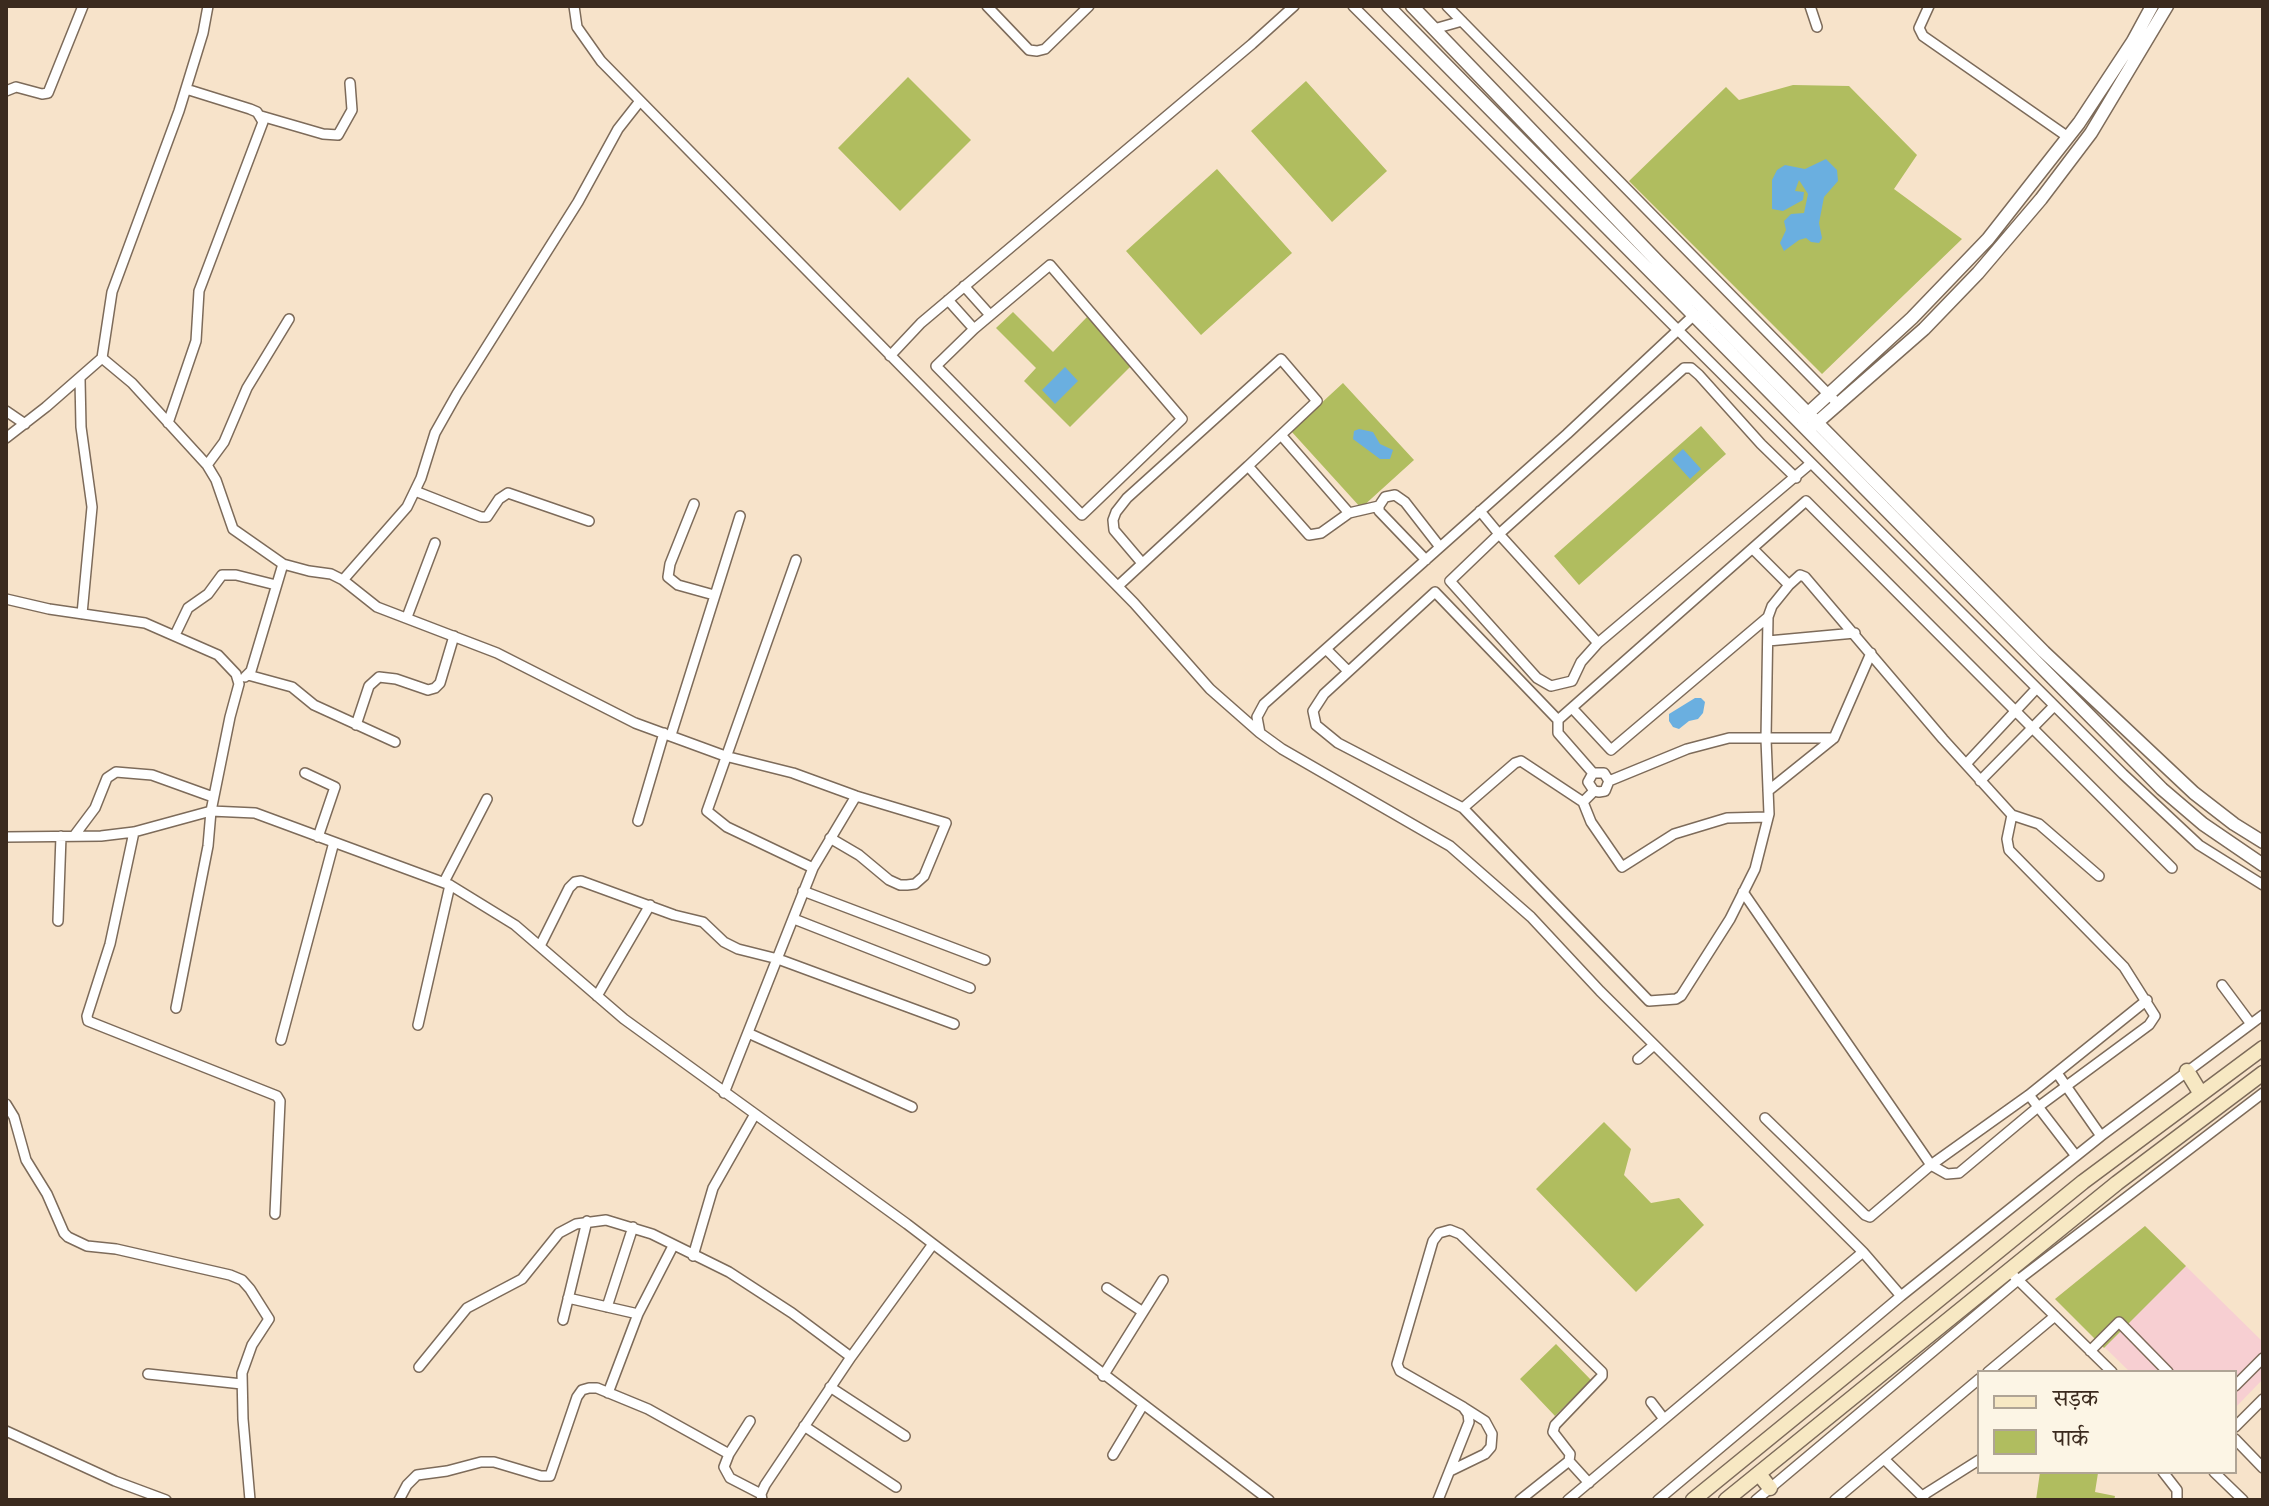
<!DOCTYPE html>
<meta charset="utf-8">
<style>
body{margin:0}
#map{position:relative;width:2269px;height:1506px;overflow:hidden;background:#f7e3ca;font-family:"Libre Caslon Text","Noto Serif Devanagari",serif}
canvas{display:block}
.frame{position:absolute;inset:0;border:8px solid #3b2a1e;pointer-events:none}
.legend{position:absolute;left:1977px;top:1370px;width:260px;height:104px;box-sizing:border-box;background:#fcf5e5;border:2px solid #afa495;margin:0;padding:10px 14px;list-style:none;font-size:24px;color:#3b2a1e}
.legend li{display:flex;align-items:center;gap:16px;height:40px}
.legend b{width:40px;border:2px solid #afa495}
</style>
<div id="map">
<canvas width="2269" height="1506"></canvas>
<div class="frame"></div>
<ul class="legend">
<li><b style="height:10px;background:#f7e8c3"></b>सड़क</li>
<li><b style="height:22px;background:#b0bd5f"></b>पार्क</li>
</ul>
</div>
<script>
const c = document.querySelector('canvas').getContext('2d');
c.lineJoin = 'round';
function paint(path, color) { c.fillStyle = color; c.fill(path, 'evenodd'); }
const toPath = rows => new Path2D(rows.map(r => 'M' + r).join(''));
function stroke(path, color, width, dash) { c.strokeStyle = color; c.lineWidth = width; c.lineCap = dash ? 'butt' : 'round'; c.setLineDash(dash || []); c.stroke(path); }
paint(toPath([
 [2145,1226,2263,1342,2263,1379,2235,1408,2235,1372,2130,1372,2055,1299]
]), '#f7cfd2');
paint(toPath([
 [908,77,971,140,900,211,838,148],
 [1306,81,1387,171,1332,222,1251,131],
 [1793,85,1849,86,1917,155,1894,189,1962,239,1822,374,1629,181,1726,87,1739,100],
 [1217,169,1292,253,1201,335,1126,251],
 [1013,312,1053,352,1087,317,1133,364,1070,427,1024,381,1036,368,996,328],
 [1343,383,1414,460,1361,508,1291,431],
 [1701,426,1726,454,1579,585,1554,556],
 [1604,1122,1631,1149,1624,1175,1651,1203,1679,1198,1704,1225,1636,1292,1536,1189],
 [2145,1226,2186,1266,2104,1348,2055,1299],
 [1556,1344,1591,1380,1555,1416,1520,1379],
 [2040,1472,2098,1473,2095,1492,2115,1496,2114,1500,2036,1500]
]), '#b0bd5f');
paint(toPath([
 [1826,159,1837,170,1838,181,1824,197,1819,223,1822,238,1819,243,1811,242,1806,238,1799,240,1784,251,1780,243,1786,230,1784,221,1791,214,1804,213,1808,194,1799,180,1795,191,1804,192,1803,200,1783,211,1772,209,1772,180,1777,170,1785,165,1805,169],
 [1065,367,1078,381,1055,404,1042,390],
 [1359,429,1373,432,1380,444,1393,450,1390,459,1380,459,1353,439,1354,431],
 [1683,449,1701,469,1690,479,1672,459],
 [1695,698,1701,698,1705,702,1703,713,1698,719,1689,721,1679,729,1673,727,1669,721,1669,714]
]), '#6aafe0');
const minor = toPath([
 [574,6,577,27,601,61,1134,603,1210,689,1260,733],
 [987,6,1029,50,1037,51,1045,49,1089,6],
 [1353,6,2123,774,2199,845,2263,885],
 [1447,6,1839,405],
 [1810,6,1817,27],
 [1929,6,1919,28,1923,36,2068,137],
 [1434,29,1462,21],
 [6,91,16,87,42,94,48,93,83,6],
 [261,116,323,134,338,135,352,110,350,83],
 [1050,265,1182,419,1082,515,936,366,974,329,1050,265],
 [964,286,990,315],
 [948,300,974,329],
 [1693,316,1567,434,1264,704,1257,717,1260,733,1282,749,1450,846,1531,917,1600,991,1863,1252,1901,1296,2101,1136,2263,1015],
 [890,356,921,323,1252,44,1294,6],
 [102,358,132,383,207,465,216,480,233,529,283,564,309,571,331,574,343,580,377,607,497,653,635,723,725,756,793,773,856,796,946,823,924,876,915,884,907,885,900,885,889,880,859,855,830,838],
 [80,379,81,427,92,507,82,614],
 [6,411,25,424],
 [168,423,196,341,199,291,263,122,257,112,250,109,186,89],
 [1281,435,1349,513],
 [6,438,46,407,102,358,112,292,179,111,203,33,208,6],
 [207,465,224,442,247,388,289,319],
 [415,491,481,517,487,517,499,499,508,493,589,521],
 [694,504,670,564,668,577,678,585,714,595],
 [1480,511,1499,534,1450,581,1537,678,1551,686,1572,681,1581,662,1598,643,1810,464],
 [796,560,707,811,727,827,813,868],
 [1426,560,1379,511,1379,506,1385,497,1395,495,1405,502,1440,547],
 [1142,563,1114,530,1113,520,1116,512,1127,498,1281,359,1317,401,1248,466],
 [343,580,407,507,421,478,435,433,457,394,578,202,618,129,640,101],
 [1118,586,1248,466,1309,535,1321,533,1349,513,1379,506],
 [6,599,49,609,145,623,218,655,236,674,239,684,230,717,211,811,208,846,176,1008],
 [407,617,435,543],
 [175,635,188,608,208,594,222,575,236,575,276,585],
 [1768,641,1855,633],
 [1598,643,1499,534,1684,368,1691,368,1699,375,1761,444,1796,478],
 [1326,649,1348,671],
 [248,675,292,687,314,705,395,742],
 [245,677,251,671,283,564],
 [1572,708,1611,750,1768,617],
 [356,725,369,686,379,677,396,679,428,690,435,688,440,683,454,636],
 [671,735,740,516],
 [1966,764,2036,689],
 [305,773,335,787,318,837],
 [1593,773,1588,782,1594,791,1599,792,1605,791,1609,781,1687,749,1729,738,1834,738,1871,653],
 [1609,781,1604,773,1593,773,1558,733,1558,720,1806,501,2172,868],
 [1980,781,2054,706],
 [1594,791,1583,802,1591,822,1622,867,1674,834,1727,818,1768,817],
 [1768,791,1834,738],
 [1583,802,1521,761,1515,763,1463,808,1649,1001,1676,999,1681,996,1730,919,1755,869,1769,814,1766,739,1768,617,1772,606,1789,585],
 [1463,808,1338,743,1316,725,1313,711,1324,694,1435,592,1558,720],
 [2012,815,2039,824,2099,876],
 [638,821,664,733],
 [134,832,110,944,87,1016,88,1021,277,1096,280,1101,275,1214],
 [74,836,95,808,107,778,116,772,152,775,213,797],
 [6,837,101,836,134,832,211,811,255,813,450,885,515,925,624,1019,907,1224,1269,1500],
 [444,882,487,799],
 [803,891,985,960],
 [1743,892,1931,1165,1947,1174,1959,1173,2038,1107,2149,1025,2155,1016,2124,967,2009,850,2007,839,2012,815,1943,739,1805,577,1800,575,1789,585,1753,549],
 [794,919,970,988],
 [58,921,61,836],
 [540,946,569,888,575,882,581,881,674,915,703,922,724,942,738,949,778,959,954,1024],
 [2222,985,2251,1024],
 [597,996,650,905],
 [418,1025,450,885],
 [748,1033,912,1107],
 [281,1040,334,842],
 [1638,1059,1654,1045],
 [2057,1073,2101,1136],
 [724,1093,813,868,856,796],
 [2029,1095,2076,1156],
 [6,1104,14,1117,26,1160,47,1194,64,1233,68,1237,87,1246,116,1249,230,1275,242,1280,250,1289,269,1319,252,1345,242,1373,243,1419,250,1500],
 [1765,1118,1865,1215,1870,1217,1931,1165,2029,1095,2147,1000],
 [693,1256,713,1188,755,1114],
 [2014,1276,2112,1372],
 [1107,1288,1143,1312],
 [568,1298,638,1314],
 [607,1307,633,1227],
 [563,1320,587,1221],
 [2090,1351,2119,1322,2168,1372],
 [419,1367,467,1308,522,1279,559,1233,576,1224,606,1220,652,1234,729,1272,792,1313,851,1357],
 [1988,1372,2055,1316],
 [148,1374,242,1384],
 [1103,1376,1163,1280],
 [2235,1386,2263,1358],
 [830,1387,905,1436],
 [608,1393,638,1314,673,1246],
 [1651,1402,1664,1419],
 [750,1421,729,1454,724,1467,730,1478,761,1494],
 [804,1426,896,1487],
 [2235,1427,2263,1399],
 [6,1431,115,1481,166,1500],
 [2235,1439,2263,1468],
 [1113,1455,1143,1405],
 [1884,1459,1924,1498],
 [1450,1471,1485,1454,1491,1447,1492,1434,1485,1421,1463,1407],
 [2163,1472,2177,1490,2177,1500],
 [2214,1472,2243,1500],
 [1922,1496,1979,1460],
 [399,1500,407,1485,417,1475,447,1471,481,1462,494,1462,541,1476,550,1476,577,1397,582,1390,589,1388,597,1388,648,1409,729,1454],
 [762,1500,761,1494,765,1485,851,1357,933,1244],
 [1438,1500,1469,1422,1468,1414,1463,1407,1400,1371,1397,1364,1433,1241,1439,1233,1450,1230,1460,1234,1602,1372,1602,1376,1555,1425,1553,1432,1570,1454,1569,1461,1589,1483],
 [1520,1500,1569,1461],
 [1568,1500,1863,1252],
 [1658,1500,1901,1296],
 [1756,1500,2018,1280,2263,1093],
 [1835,1500,1979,1379]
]);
const tertiary = toPath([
 [1388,6,2162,789,2203,824,2263,865],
 [1412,6,1659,263,2044,652,2194,793,2234,824,2263,842],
 [1804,417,1912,318,1988,239,2079,123,2133,41,2152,6],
 [1813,426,1924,329,1978,273,2041,199,2091,133,2167,6]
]);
const secondary = toPath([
 [2187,1071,2201,1094],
 [1759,1474,1770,1488],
 [1693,1500,2083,1182,2263,1048],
 [1726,1500,2117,1183,2263,1073]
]);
stroke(minor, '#7d6b5a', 12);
stroke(tertiary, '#7d6b5a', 15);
stroke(secondary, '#7d6b5a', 17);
stroke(minor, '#fff', 9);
stroke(tertiary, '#fff', 12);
stroke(secondary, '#f7e8c3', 14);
</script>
